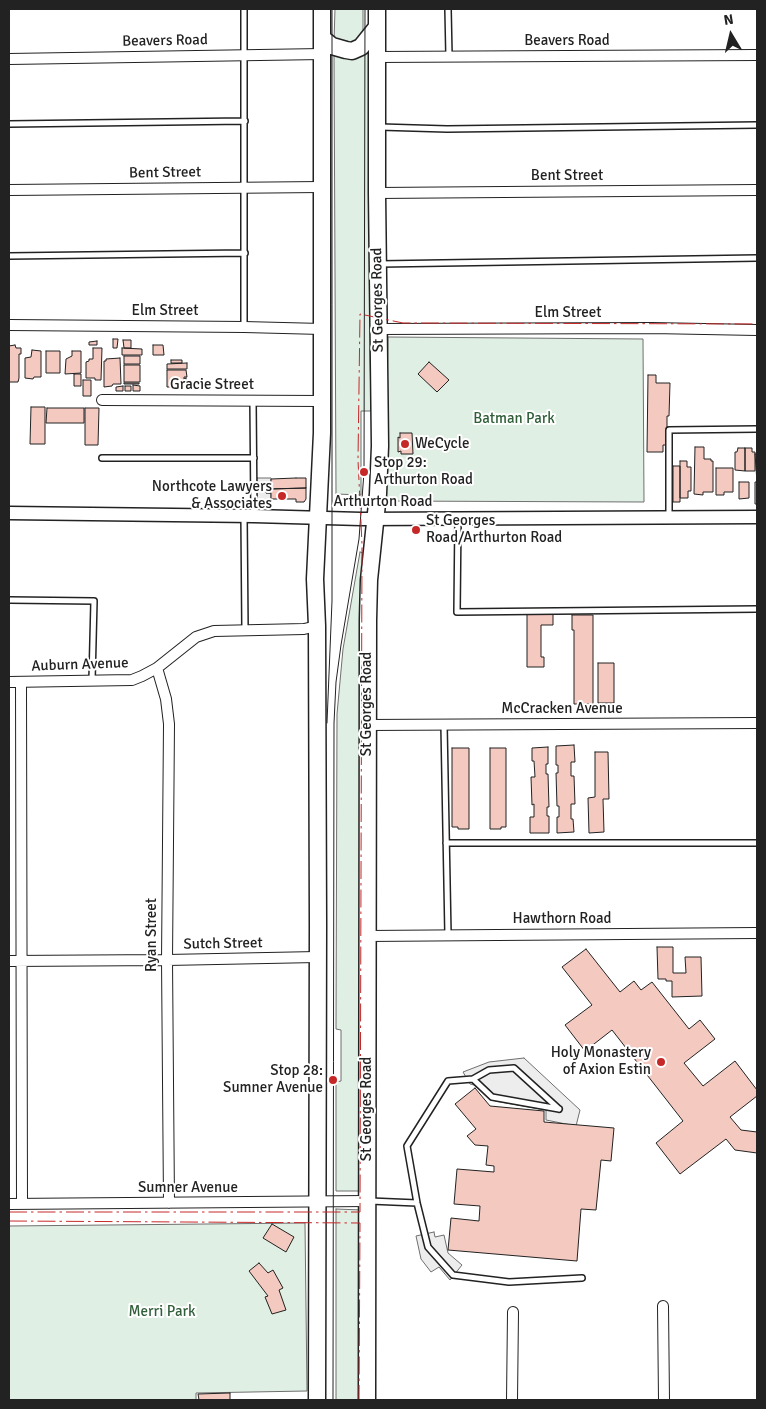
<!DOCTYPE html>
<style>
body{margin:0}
#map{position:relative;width:766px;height:1409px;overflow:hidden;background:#fff;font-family:Signika,sans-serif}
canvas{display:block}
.frame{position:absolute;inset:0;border:10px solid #222;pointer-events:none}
.north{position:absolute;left:706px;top:10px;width:50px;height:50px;-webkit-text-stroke:4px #fff;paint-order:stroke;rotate:351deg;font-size:14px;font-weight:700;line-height:20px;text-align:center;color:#222}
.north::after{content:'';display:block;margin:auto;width:18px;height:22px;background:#222;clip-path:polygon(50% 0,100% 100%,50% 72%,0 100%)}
</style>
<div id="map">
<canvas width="766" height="1409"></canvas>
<div class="frame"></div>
<div class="north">N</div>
</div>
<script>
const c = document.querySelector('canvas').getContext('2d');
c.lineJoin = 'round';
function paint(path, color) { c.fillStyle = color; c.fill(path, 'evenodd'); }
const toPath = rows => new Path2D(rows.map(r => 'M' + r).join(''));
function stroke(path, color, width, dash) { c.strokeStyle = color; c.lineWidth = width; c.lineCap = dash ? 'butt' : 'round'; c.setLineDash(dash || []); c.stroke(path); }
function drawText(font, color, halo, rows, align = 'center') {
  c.font = font + ' Signika,sans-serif'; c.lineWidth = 4; c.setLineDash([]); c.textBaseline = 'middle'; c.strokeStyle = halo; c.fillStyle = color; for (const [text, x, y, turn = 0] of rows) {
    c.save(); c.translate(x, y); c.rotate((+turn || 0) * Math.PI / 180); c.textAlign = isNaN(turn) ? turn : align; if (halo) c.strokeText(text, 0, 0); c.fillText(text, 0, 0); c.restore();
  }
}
const green = toPath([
 [335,9,363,9,363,38,356,44,334,42,335,9],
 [370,47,373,328,370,350,371,411,361,411,361,495,336,494,334,53,370,47],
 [388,337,643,339,644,502,385,501,388,337],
 [360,552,363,553,362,1191,336,1191,336,1082,341,1081,341,1030,336,1029,337,714,343,649,360,552],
 [336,1209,362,1210,362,1400,336,1400,336,1209],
 [305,1223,307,1391,196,1393,196,1400,9,1400,9,1226,305,1223]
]);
paint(green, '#e0efe3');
stroke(green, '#6f6f6f', 1);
const parking = toPath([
 [257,478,271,478,271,489,266,489,266,493,271,493,271,502,256,502,257,478],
 [524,1058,580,1110,576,1126,546,1120,546,1110,495,1101,474,1085,470,1084,463,1072,489,1062,524,1058],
 [434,1232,435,1237,444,1235,448,1253,462,1265,450,1280,439,1267,431,1272,421,1259,416,1236,434,1232]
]);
paint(parking, '#ededed');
stroke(parking, '#6f6f6f', 1);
const building = toPath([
 [113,339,118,339,117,348,113,348,113,339],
 [123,340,131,340,131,348,124,348,123,340],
 [97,341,97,345,89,345,89,342,97,341],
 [15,345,16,348,21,348,21,354,19,354,19,378,18,382,9,382,9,346,15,345],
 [153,345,163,345,164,355,153,355,153,345],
 [93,348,102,348,101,380,95,380,95,378,86,378,86,362,89,361,89,359,93,359,93,348],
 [122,348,142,349,142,355,122,355,122,348],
 [32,350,41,351,41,377,34,377,33,379,25,378,25,358,31,357,32,350],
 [46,351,60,351,60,373,46,373,46,351],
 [72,351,81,351,81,373,65,374,66,359,72,356,72,351],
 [124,356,140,356,140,364,124,364,124,356],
 [120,358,121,384,113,384,112,386,104,387,104,361,106,361,106,359,120,358],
 [171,360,182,360,182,363,171,363,171,360],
 [429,362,449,380,437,392,418,374,429,362],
 [187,363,187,369,167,369,167,364,187,363],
 [124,365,140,365,140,382,124,382,124,365],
 [167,370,186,370,187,377,184,377,184,384,174,384,174,387,167,387,167,370],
 [74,374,81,374,81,386,74,386,74,374],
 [648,375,656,375,656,383,670,383,669,416,667,416,667,445,663,445,663,452,647,452,648,375],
 [186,378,186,386,175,386,175,384,184,384,184,379,186,378],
 [83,380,91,380,91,396,83,396,83,380],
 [124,383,139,383,139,384,124,384,124,383],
 [133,385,140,386,140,391,133,391,133,385],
 [123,386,123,391,116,391,116,387,123,386],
 [125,386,131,386,131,391,125,391,125,386],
 [31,407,45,407,45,444,30,444,31,407],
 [47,408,84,408,84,423,46,423,47,408],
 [85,408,99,408,98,445,85,445,85,408],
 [400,433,412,433,413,454,401,454,401,451,398,452,398,437,400,438,400,433],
 [695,447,704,447,704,459,711,459,711,461,713,461,713,492,703,492,703,495,694,494,695,447],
 [738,448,745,448,745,471,735,470,735,452,737,452,738,448],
 [745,448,752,448,752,452,755,452,755,471,745,471,745,448],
 [755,454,757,454,757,504,755,504,755,482,757,482,755,454],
 [680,461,687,461,687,467,691,467,691,491,688,491,688,498,680,498,680,461],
 [673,466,680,466,680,502,673,502,673,466],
 [716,468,733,468,733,492,724,492,724,495,716,495,716,468],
 [296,478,306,478,306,488,271,489,271,479,296,478],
 [739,482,749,482,749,498,739,499,739,482],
 [306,488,306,499,304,502,296,502,296,499,271,499,271,493,266,493,266,489,306,488],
 [527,613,553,613,553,625,541,625,541,657,544,657,544,667,527,667,527,613],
 [572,615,593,615,593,704,574,704,574,630,572,630,572,615],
 [598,663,614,663,614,703,598,703,598,663],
 [574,745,575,762,571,762,571,776,574,776,575,804,571,804,571,819,573,819,574,832,557,833,557,817,559,817,559,806,557,806,556,773,558,773,558,765,556,765,556,746,574,745],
 [548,747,548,764,546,764,546,774,548,774,549,807,547,807,547,816,549,816,549,833,530,833,530,817,534,817,534,804,532,805,531,777,535,777,534,761,532,761,532,748,548,747],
 [452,748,469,748,469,829,458,829,458,827,452,827,452,748],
 [490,748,506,748,506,827,501,827,501,829,490,829,490,748],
 [595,752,608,752,609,799,603,799,604,832,589,833,588,798,595,797,595,752],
 [657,947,673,947,673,973,686,973,685,957,701,957,702,996,672,997,672,981,666,981,666,979,658,979,657,947],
 [586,949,620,992,634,981,641,990,652,982,689,1029,700,1020,715,1039,684,1063,703,1086,735,1061,757,1090,757,1096,730,1117,741,1130,757,1132,757,1153,735,1150,726,1139,680,1174,656,1143,683,1121,612,1030,585,1051,565,1025,592,1005,562,967,586,949],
 [475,1088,490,1106,544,1111,544,1122,614,1128,611,1161,601,1160,596,1210,581,1209,577,1261,448,1250,451,1218,479,1221,480,1206,454,1204,457,1169,494,1172,494,1166,486,1165,488,1146,475,1145,467,1136,476,1129,455,1104,475,1088],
 [272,1224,294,1237,286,1252,263,1238,272,1224],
 [259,1263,268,1273,273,1270,283,1288,279,1290,286,1310,272,1314,265,1297,268,1296,249,1271,259,1263],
 [230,1393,230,1400,199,1400,198,1394,230,1393]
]);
paint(building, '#f3c9c0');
stroke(building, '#222', 1);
const service = toPath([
 [448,9,449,56],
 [9,124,245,121],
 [380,127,447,129,757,125],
 [9,256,245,253],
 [380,264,757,258],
 [244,327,244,9],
 [253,401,254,515],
 [102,458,254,458],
 [244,516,245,630],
 [669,517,669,430,757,429],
 [458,518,457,612,757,609],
 [9,600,94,601,92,680],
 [444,725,448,935],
 [446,843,757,843],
 [473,1079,489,1070,514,1068,559,1109],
 [559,1109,492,1097,473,1079,448,1081,407,1146,417,1203,428,1247,453,1275,509,1282,582,1278],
 [370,1201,417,1203]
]);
const minor = toPath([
 [377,57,757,55],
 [9,59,322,54],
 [9,190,321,187],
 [377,193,757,190],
 [9,325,244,327,322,329],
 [378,329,652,328,757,330],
 [102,400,322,401],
 [157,668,166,699,169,724,167,960,169,1203],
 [9,682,132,680,142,676,157,668,196,637,214,631,304,629,317,626],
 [21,682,22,1204],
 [367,725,757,723],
 [367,936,757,933],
 [9,961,167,960,317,957],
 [9,1204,367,1201],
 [663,1306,664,1400],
 [512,1400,513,1312]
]);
const tertiary = toPath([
 [9,513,254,516,361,519,757,517]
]);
const trunk = toPath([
 [322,38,332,46,346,50,352,51,361,47,377,27],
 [317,1400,318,925,317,626,315,579,322,433,322,9],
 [367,1400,368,620,369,580,378,494,380,446,377,193,377,9]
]);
stroke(service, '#222', 8);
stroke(minor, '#222', 12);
stroke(tertiary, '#222', 15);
stroke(trunk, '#222', 19);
stroke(service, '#fff', 5);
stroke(minor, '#fff', 10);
stroke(tertiary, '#fff', 12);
stroke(trunk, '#fff', 16);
stroke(toPath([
 [327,723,332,601,332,9],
 [333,1400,334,723,336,682,341,645,359,539,364,472,365,9]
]), '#222', 1);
stroke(toPath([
 [9,1212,360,1212,362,544,358,460,360,314,403,323,757,324],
 [9,1221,360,1223,359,1400]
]), '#c62828', 1, [18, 4, 2.5, 4]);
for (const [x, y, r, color] of [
 [405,444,5,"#c62828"],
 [364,472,5,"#c62828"],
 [282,496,5,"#c62828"],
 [416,530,5,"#c62828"],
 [661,1062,5,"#c62828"],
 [333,1080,5,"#c62828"]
]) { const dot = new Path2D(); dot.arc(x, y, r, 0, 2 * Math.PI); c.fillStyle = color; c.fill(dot); stroke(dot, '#fff', 2); }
drawText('15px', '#222', '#fff', [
 ["Beavers Road",165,41,-1],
 ["Beavers Road",567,41],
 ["Bent Street",165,173,-1],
 ["Bent Street",567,176],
 ["St Georges Road",378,300,-91],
 ["Elm Street",165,311],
 ["Elm Street",568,313],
 ["Gracie Street",212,385],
 ["Arthurton Road",383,502],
 ["Auburn Avenue",80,665,-2],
 ["St Georges Road",367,704,-90],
 ["McCracken Avenue",562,709],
 ["Hawthorn Road",562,919],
 ["Ryan Street",152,935,-90],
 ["Sutch Street",223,944,-1],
 ["St Georges Road",367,1109,-90],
 ["Sumner Avenue",188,1188]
]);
drawText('15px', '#2f5e38', '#fff', [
 ["Batman Park",514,419],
 ["Merri Park",162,1312]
]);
drawText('15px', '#222', '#fff', [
 ["WeCycle",415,444],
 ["Stop 29:",374,463],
 ["Arthurton Road",374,480],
 ["Northcote Lawyers",272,487,"right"],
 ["& Associates",272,504,"right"],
 ["St Georges",426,521],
 ["Road/Arthurton Road",426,538],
 ["Holy Monastery",651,1053,"right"],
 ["of Axion Estin",651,1070,"right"],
 ["Stop 28:",323,1071,"right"],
 ["Sumner Avenue",323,1088,"right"]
], 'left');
</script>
